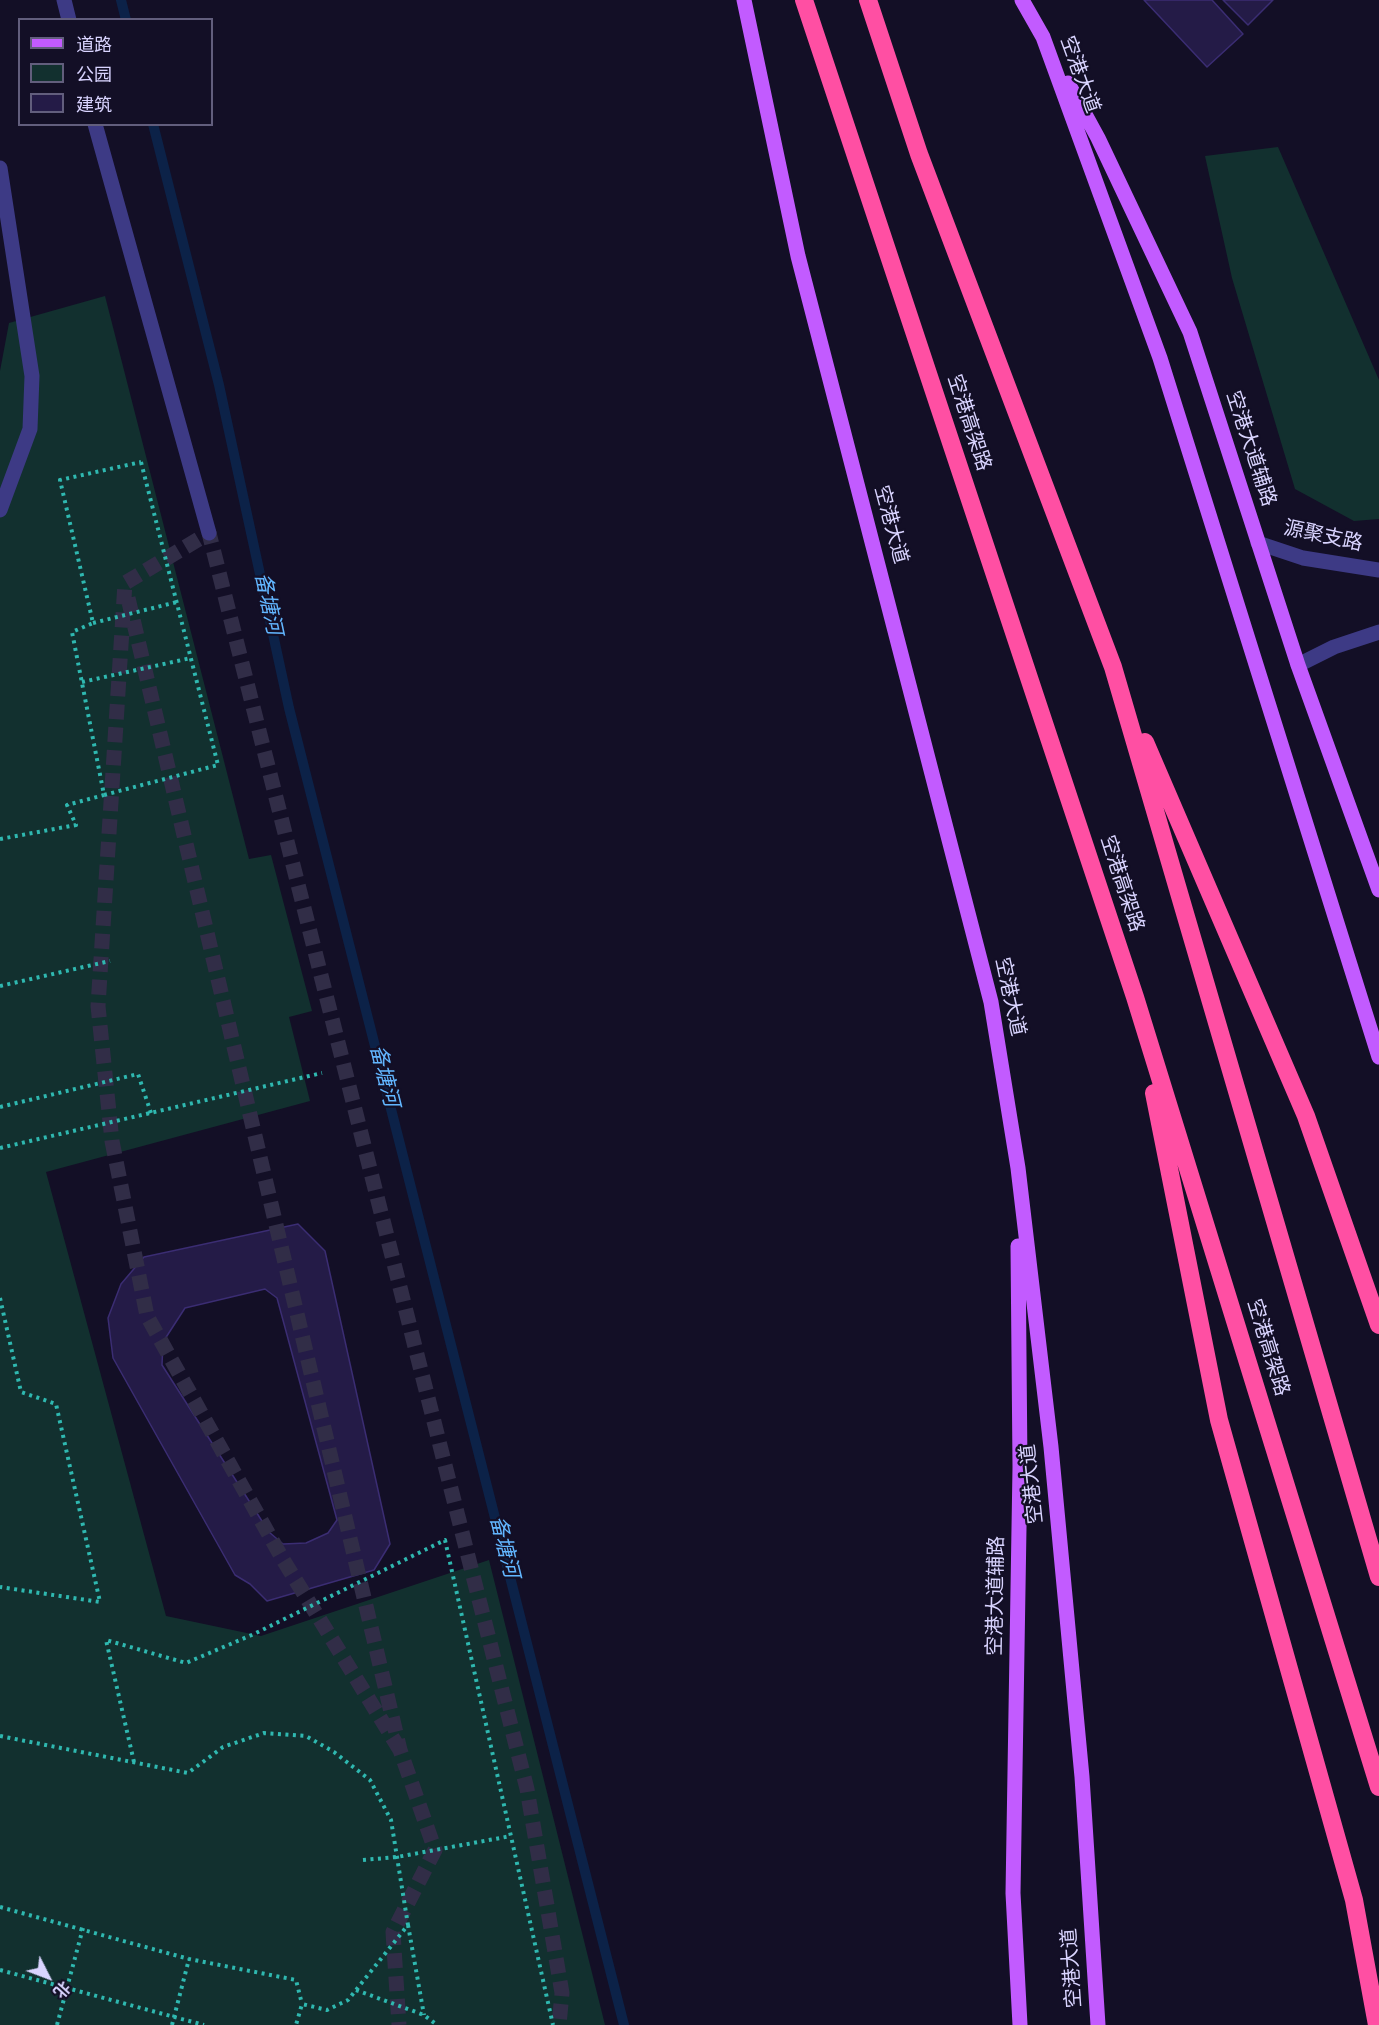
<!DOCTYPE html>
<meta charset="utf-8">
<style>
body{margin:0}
#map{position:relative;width:1379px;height:2025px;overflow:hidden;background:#130f26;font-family:"Nunito Sans","Noto Sans SC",sans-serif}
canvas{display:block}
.legend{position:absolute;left:18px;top:18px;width:195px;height:108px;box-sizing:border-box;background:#130f26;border:2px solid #625e7d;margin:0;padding:8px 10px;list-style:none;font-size:18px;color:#d9d4ff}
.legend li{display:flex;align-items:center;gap:12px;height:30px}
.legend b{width:30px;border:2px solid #625e7d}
.north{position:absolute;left:18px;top:1947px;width:60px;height:60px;-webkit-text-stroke:4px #130f26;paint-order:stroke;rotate:132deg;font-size:16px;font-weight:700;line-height:24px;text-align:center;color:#d9d4ff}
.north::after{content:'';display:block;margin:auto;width:21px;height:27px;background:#d9d4ff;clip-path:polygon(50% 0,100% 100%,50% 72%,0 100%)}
</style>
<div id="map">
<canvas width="1379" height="2025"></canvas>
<ul class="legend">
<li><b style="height:8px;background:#c25bff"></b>道路</li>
<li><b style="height:16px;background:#12302f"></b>公园</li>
<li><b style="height:16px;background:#241b47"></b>建筑</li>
</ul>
<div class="north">北</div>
</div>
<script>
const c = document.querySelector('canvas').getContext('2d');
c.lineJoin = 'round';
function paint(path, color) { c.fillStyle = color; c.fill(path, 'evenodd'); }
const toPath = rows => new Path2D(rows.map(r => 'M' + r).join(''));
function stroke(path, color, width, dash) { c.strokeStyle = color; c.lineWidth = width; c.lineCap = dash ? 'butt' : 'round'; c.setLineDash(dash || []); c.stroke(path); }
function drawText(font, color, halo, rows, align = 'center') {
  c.font = font + ' "Nunito Sans","Noto Sans SC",sans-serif'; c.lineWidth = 4.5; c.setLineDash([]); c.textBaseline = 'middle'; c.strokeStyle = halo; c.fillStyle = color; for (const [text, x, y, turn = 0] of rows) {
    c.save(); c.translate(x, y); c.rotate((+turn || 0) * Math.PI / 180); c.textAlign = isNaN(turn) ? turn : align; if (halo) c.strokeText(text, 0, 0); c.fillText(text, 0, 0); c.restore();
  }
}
paint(toPath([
 [1278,147,1379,380,1379,519,1354,521,1295,489,1232,278,1205,156],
 [105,296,249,859,271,855,312,1011,289,1017,310,1101,46,1172,166,1616,261,1636,489,1560,605,2025,0,2025,0,371,9,323]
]), '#12302f');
stroke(toPath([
 [121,0,126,20],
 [153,124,219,385,289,708,624,2025]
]), '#0c2248', 10);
const building = toPath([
 [1144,0,1212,0,1243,34,1207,67,1144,0],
 [1223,0,1273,0,1248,25,1223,0],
 [298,1224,325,1251,390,1544,374,1570,267,1601,250,1584,235,1575,113,1358,108,1318,121,1284,144,1257,298,1224],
 [265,1289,277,1298,337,1520,328,1533,306,1543,283,1544,269,1532,162,1365,163,1342,185,1308,265,1289]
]);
paint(building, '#241b47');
stroke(building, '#3b2d73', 1.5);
stroke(toPath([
 [128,598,400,1750,435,1850,393,1932,399,2025],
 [400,1750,282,1558,147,1316,112,1141,98,1006,125,583,209,533,527,1789,562,1993,559,2025]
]), '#312d47', 15, [15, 8]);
stroke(toPath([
 [0,839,76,825,67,805,104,795],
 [0,1298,21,1392,56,1404,100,1602,0,1587],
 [0,1907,189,1959,296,1980,302,2004],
 [408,1925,424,2015],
 [0,1970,204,2025],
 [57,2025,83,1928],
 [172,2025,189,1959]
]), '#2fb8b0', 4, [3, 4.5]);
stroke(toPath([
 [64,0,69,20],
 [95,124,209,533],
 [0,168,32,376,30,429,0,510],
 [1258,543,1303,558,1379,570],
 [1298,665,1334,647,1379,632]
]), '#3d3a85', 15);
stroke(toPath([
 [744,0,798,256,991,1002,1018,1168,1051,1447,1082,1777,1098,2025],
 [1022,0,1043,37,1160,358,1379,1057],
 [1068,83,1098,138,1190,332,1298,665,1379,890],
 [1018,1246,1020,1467,1013,1893,1020,2025]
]), '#c25bff', 15);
stroke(toPath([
 [804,0,1135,997,1379,1787],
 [868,0,919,154,1113,667,1379,1577],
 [1145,742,1306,1116,1379,1325],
 [1154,1093,1219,1420,1354,1900,1377,2025]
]), '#ff4fa3', 18);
stroke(toPath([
 [141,462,218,765,104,795,72,632,93,623,60,480,141,462],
 [93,623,177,602],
 [82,682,191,658],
 [0,986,110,961],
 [0,1107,138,1074,151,1113],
 [0,1148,322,1073],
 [0,1736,188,1773,223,1747,264,1733,306,1736,334,1752,370,1780,391,1820,408,1925,348,2000,327,2010,302,2004,296,2025],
 [134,1762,106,1640,186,1663,254,1634,445,1540,553,2025],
 [363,1860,397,1857,511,1836],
 [356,1990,424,2015,437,2025]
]), '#2fb8b0', 4, [3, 4.5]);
drawText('20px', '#d9d4ff', '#130f26', [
 ["空港大道",1079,75,70],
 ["空港高架路",968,423,72],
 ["空港大道辅路",1250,449,72],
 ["空港大道",890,525,75],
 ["源聚支路",1323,537,12],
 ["空港高架路",1121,884,72],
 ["空港大道",1009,997,78],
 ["空港高架路",1267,1348,73],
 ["空港大道",1033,1484,-96],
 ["空港大道辅路",997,1596,-89],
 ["空港大道",1073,1968,-94]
]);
drawText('italic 21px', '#62b6ff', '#130f26', [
 ["备塘河",267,604,78],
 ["备塘河",383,1076,76],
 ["备塘河",503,1547,76]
]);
</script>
